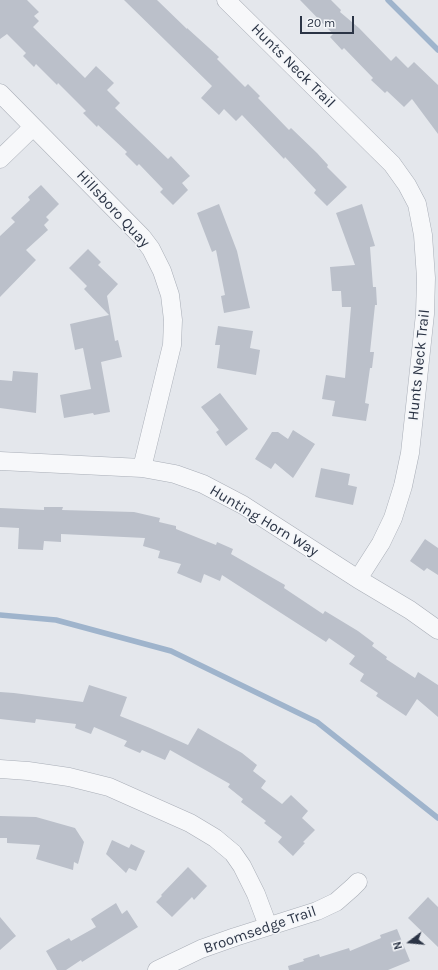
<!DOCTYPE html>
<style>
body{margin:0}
#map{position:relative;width:438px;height:970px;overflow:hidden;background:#e4e7ec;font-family:Karla,sans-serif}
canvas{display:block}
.north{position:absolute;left:390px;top:922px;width:40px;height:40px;-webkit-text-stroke:3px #f4f6f9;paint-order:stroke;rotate:254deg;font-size:11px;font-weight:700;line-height:16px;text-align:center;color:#2b3445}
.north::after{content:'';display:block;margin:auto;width:14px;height:18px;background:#2b3445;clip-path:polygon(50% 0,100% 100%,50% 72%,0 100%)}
.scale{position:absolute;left:300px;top:16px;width:54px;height:18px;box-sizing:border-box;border:2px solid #2b3445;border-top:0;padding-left:5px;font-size:12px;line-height:14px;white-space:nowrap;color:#2b3445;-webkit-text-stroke:3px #f4f6f9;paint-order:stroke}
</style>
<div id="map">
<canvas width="438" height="970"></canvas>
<div class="north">N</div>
<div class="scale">20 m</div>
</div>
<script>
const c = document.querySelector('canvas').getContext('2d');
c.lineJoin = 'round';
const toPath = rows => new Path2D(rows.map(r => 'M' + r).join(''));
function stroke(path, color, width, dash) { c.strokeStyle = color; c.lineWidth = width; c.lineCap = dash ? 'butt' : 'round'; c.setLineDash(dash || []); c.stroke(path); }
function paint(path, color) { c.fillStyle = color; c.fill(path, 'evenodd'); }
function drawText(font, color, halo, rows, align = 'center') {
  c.font = font + ' Karla,sans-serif'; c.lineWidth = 3; c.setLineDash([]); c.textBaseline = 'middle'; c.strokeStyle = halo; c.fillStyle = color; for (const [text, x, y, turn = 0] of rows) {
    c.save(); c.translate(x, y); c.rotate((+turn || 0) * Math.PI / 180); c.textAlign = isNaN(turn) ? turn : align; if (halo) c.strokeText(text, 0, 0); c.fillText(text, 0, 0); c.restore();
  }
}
stroke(toPath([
 [388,0,438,50],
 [0,615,56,620,171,651,317,722,438,818]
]), '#9fb4cc', 5.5);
paint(toPath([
 [0,0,27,0,39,12,34,16,39,21,33,27,85,78,96,66,114,83,107,90,120,103,115,108,168,159,171,156,190,176,182,183,188,190,173,205,160,192,163,189,139,164,137,166,125,154,127,152,98,125,97,127,83,113,86,111,58,83,57,85,36,64,34,67,23,56,26,53,7,34,0,39],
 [124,0,157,0,187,29,187,28,219,57,217,59,245,87,248,84,260,96,258,98,289,130,291,128,317,153,328,165,327,167,347,187,327,206,314,193,316,190,285,157,284,159,242,115,236,121,224,109,219,115,201,98,212,86],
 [300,0,331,0,341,10,340,12,359,28,391,61,396,56,408,68,414,62,438,85,438,134,412,99,404,107,387,91,385,93,371,80,373,78,344,48,342,50,330,37,333,34],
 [41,185,59,204,46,217,49,220,44,225,48,230,26,250,36,260,0,297,0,236,15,222,11,218,30,200,28,197],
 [219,204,237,251,250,308,224,313,221,296,225,295,216,250,212,252,197,213],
 [362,204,375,246,370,247,373,287,376,287,377,305,375,305,370,352,374,352,372,368,370,368,365,403,369,404,366,421,332,416,335,401,322,399,326,375,345,378,351,307,342,307,341,291,332,291,330,267,355,265,336,213],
 [88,249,101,262,98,265,118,284,107,296,115,341,118,340,122,357,101,362,110,412,94,415,93,413,64,418,60,395,91,389,83,348,75,350,70,324,109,315,84,289,87,286,69,268],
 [218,326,253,331,250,348,260,350,256,375,217,368,220,345,215,345],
 [13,371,38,373,36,413,0,408,0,380,12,381],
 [220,393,248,429,226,446,216,432,219,430,201,407],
 [293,430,315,444,293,478,275,463,271,469,255,459,272,432,278,432,288,439],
 [321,468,350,474,348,485,357,487,353,505,315,497],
 [44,507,63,507,62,510,134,512,160,518,159,522,176,526,176,529,216,545,217,542,233,549,231,554,285,585,284,588,323,614,325,611,358,631,374,643,372,646,387,657,386,659,415,678,418,672,438,685,438,717,417,699,406,716,376,696,378,693,360,681,364,674,349,664,355,656,329,638,326,642,222,575,220,581,204,574,201,583,177,573,181,564,158,558,160,551,143,546,145,538,61,534,61,542,44,541,43,550,18,549,19,528,0,527,0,508,44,510],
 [425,539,438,548,438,575,427,568,424,571,410,561],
 [89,685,127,697,120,716,150,728,188,745,198,728,242,753,257,765,253,771,266,781,261,788,282,804,291,795,308,811,302,818,315,830,303,842,305,843,293,856,278,842,282,837,264,823,266,821,241,802,243,799,228,787,230,784,170,750,165,760,142,750,140,753,124,746,127,741,94,727,91,734,75,728,76,724,36,719,35,723,0,719,0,692,14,693,83,702],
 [0,816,36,817,75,828,84,842,78,864,74,862,73,870,36,859,40,845,7,843,7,838,0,838],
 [112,840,129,848,131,844,145,851,136,871,129,868,126,873,106,854],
 [188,867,207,886,194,900,192,897,172,917,156,902,162,896,161,895],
 [428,897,438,907,438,947,408,918],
 [116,903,122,914,127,910,138,927,82,962,81,960,66,970,57,970,46,951,69,938,71,941,96,927,91,919],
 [0,917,16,936,0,950],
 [397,929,410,961,388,970,289,970,288,966,304,961,303,959,319,954,320,957,349,948,350,951,381,938,380,935]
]), '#bbc0ca');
const minor = toPath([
 [226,0,392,164,407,185,417,204,423,235,426,278,425,314,410,453,403,486,393,518,381,543,358,579],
 [0,93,142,237,151,249,162,271,170,295,173,320,172,345,142,468],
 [0,159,33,127],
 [0,461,142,468,175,474,203,484,243,505,358,579,410,610,438,630],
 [0,769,28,771,69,777,109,787,190,823,215,838,233,853,242,866,256,894,268,926],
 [157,970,201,949,235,937,317,911,336,902,352,888,358,882]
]);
stroke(minor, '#a9aeb7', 19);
stroke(minor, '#f7f8fa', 18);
drawText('15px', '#2b3445', '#f4f6f9', [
 ["Hunts Neck Trail",293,66,45],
 ["Hillsboro Quay",113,209,47],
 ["Hunts Neck Trail",419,365,-84],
 ["Hunting Horn Way",264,521,31],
 ["Broomsedge Trail",260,930,-19]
]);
</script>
